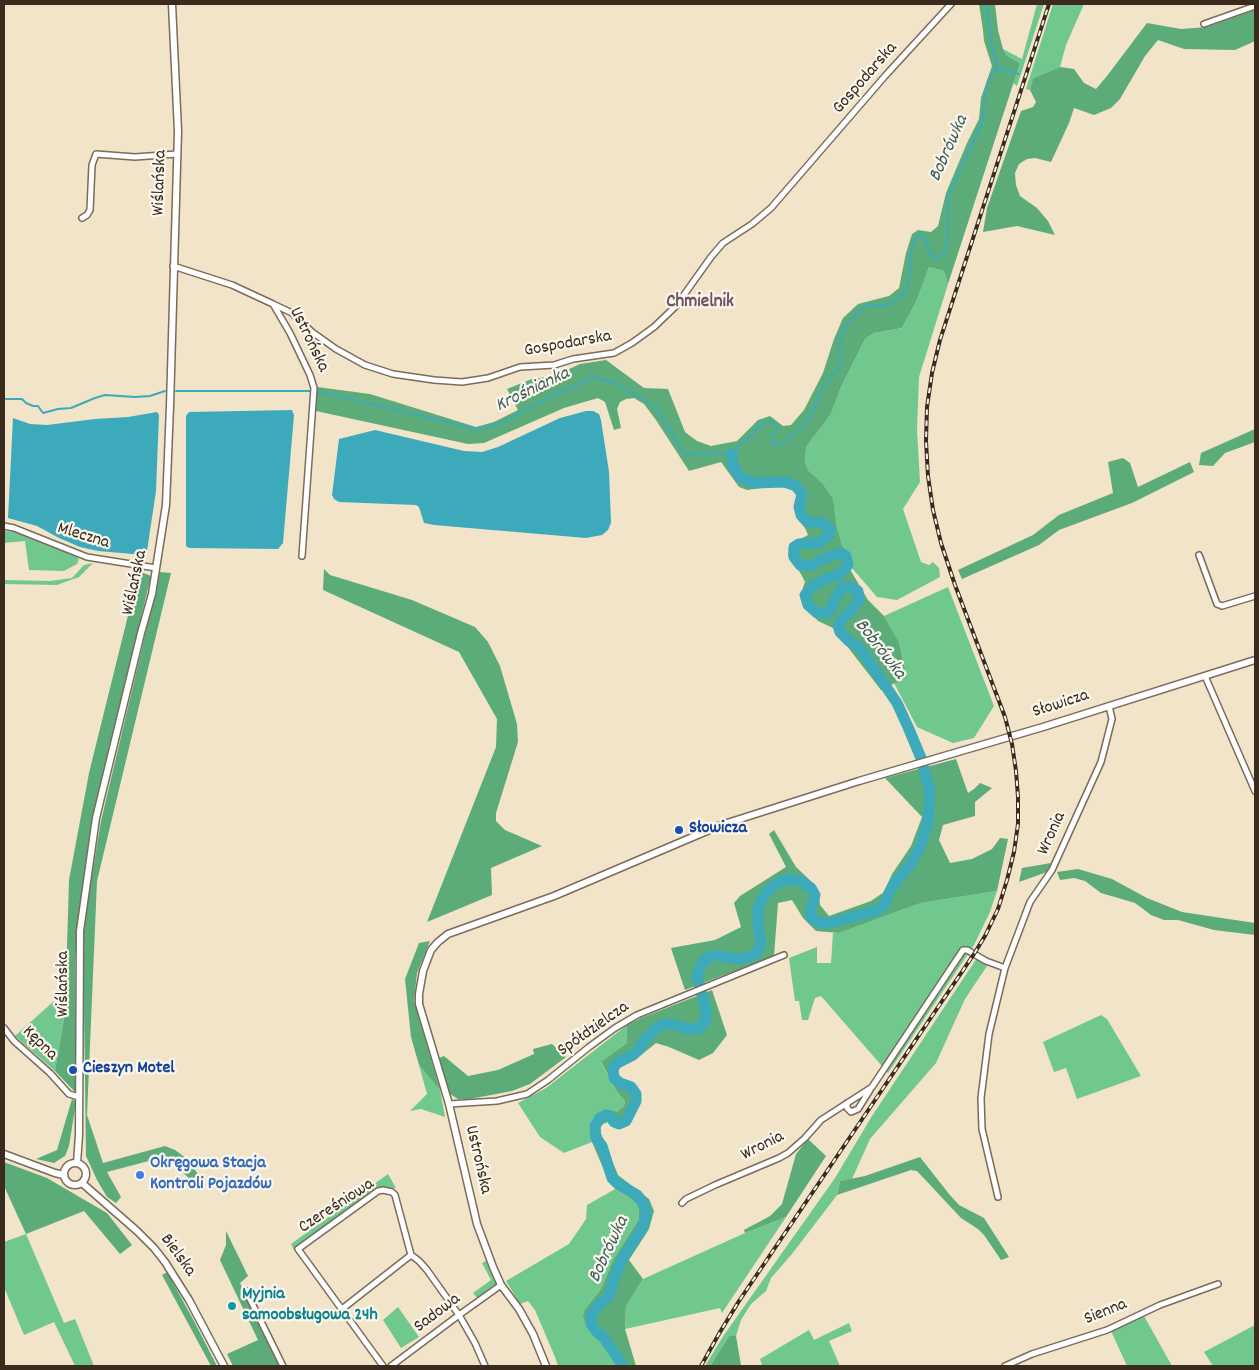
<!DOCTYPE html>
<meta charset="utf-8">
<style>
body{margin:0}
#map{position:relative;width:1259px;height:1370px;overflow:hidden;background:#f1e4c9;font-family:Dekko,sans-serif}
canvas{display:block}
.frame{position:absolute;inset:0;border:5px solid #3b2a1e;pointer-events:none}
</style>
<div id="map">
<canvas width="1259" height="1370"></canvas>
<div class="frame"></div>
</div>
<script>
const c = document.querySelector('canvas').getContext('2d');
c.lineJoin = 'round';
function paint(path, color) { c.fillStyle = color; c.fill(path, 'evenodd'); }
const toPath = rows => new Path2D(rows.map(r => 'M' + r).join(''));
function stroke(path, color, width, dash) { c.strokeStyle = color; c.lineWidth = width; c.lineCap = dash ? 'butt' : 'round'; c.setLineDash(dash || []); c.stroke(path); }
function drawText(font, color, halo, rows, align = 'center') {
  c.font = font + ' Dekko,sans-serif'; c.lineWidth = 4.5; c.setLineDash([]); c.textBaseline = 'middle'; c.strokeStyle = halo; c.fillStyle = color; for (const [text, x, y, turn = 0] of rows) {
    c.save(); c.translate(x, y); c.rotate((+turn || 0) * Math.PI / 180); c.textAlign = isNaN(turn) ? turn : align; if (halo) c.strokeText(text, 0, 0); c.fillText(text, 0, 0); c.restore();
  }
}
paint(toPath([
 [1037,4,1044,4,1017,86,1013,83,1020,63,1007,56,1003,49,1022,59],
 [1053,4,1084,4,1066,45,1060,67,1033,78,1030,90,1026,89],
 [929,267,944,271,948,284,919,377,917,430,920,482,903,509,921,562,929,565,933,562,939,568,940,577,897,600,877,597,851,567,851,557,842,547,837,527,833,498,823,484,808,470,805,462,806,447,831,414,841,387,865,339,874,333,902,328,917,300],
 [4,531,16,532,72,554,79,559,77,564,64,571,29,570,25,541,4,543],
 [93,563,79,577,57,585,4,584,4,580,50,581,72,578,84,565],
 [948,587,994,706,974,738,953,743,917,727,894,683,907,676,899,642,884,616],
 [997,891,990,912,974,945,888,1073,821,996,815,998,808,1020,802,1020,799,1001,795,1001,789,958,817,947,817,963,831,963,833,933,839,933,921,903],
 [977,958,987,966,965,999,936,1063,870,1139,852,1179,840,1181,837,1195,792,1254,771,1278,766,1291,751,1304,741,1320,736,1336,729,1336,710,1366,705,1366,724,1335,835,1178,872,1116],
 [54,1001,65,1013,55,1071,15,1036],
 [1101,1015,1107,1019,1141,1076,1077,1099,1066,1068,1054,1072,1043,1042],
 [627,1025,627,1043,601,1063,617,1092,625,1101,624,1106,617,1112,591,1123,592,1142,564,1153,540,1137,518,1103,546,1088],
 [419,1065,440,1090,445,1117,421,1109,410,1111,427,1094],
 [388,1174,396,1188,379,1188,294,1250,291,1244],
 [617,1188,636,1203,639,1210,639,1219,613,1260,601,1289,585,1309,589,1331,604,1346,617,1366,558,1366,555,1357,535,1310,528,1301,520,1304,506,1281,569,1244,586,1219,587,1205],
 [786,1217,722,1313,720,1308,625,1329,626,1306,643,1279,745,1233],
 [26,1234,64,1323,75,1319,94,1366,75,1366,54,1322,24,1335,4,1287,4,1242],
 [486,1261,497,1285,478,1299,473,1293,491,1280,482,1263],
 [398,1307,419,1337,401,1348,383,1320],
 [1144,1316,1172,1366,1127,1366,1111,1331],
 [849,1323,852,1331,829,1341,840,1366,762,1366,760,1359,809,1330,814,1340],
 [1255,1325,1255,1366,1213,1366,1204,1352]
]), '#70c88e');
paint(toPath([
 [979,4,995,4,998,30,1003,49,1007,56,1020,63,948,284,944,271,929,267,917,300,902,328,874,333,865,339,841,387,831,414,806,447,805,462,808,470,823,484,833,498,837,527,842,546,851,557,851,571,868,600,884,616,899,642,907,677,881,690,833,628,818,621,803,605,800,596,805,582,801,574,788,556,789,548,794,542,808,535,805,528,799,521,796,512,798,496,793,489,785,485,747,490,739,487,721,462,689,471,656,420,644,404,634,398,626,399,620,402,617,409,621,428,614,430,605,402,598,398,564,408,484,443,468,444,316,411,317,387,370,394,476,427,494,422,518,410,507,389,532,379,554,376,580,364,606,360,644,388,668,389,685,432,697,441,711,446,737,441,758,420,770,416,783,426,791,425,804,410,823,373,834,339,843,318,858,304,889,296,899,288,906,253,912,234,918,230,931,232,938,226,946,193,967,143,979,119,981,98,992,66,984,41,983,30],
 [1255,10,1255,41,1235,50,1184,49,1158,40,1145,56,1120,99,1111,108,1094,115,1074,108,1069,123,1051,162,1035,158,1027,159,1019,164,1015,173,1016,185,1020,196,1037,208,1048,221,1055,235,1017,226,983,232,987,208,1021,111,1033,107,1036,102,1030,90,1033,78,1060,67,1074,69,1084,83,1096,89,1107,76,1147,23,1181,29,1207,27],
 [1255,429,1255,442,1225,453,1213,466,1199,465,1201,453],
 [1123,458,1130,463,1138,487,1190,462,1194,472,1132,503,1059,530,1039,545,962,579,958,570,1033,535,1059,515,1113,493,1108,462],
 [324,569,330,575,412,600,475,627,488,642,500,666,517,724,518,742,496,813,496,821,505,830,542,846,491,868,492,895,427,922,496,747,497,719,459,652,323,590],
 [139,571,151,576,91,824,78,917,75,963,75,1092,55,1071,65,1013,69,880,89,773],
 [160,572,171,573,97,881,87,1115,103,1163,165,1146,175,1150,186,1158,198,1174,192,1181,177,1167,160,1158,107,1172,121,1197,116,1203,107,1197,97,1180,86,1156,83,930,101,821],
 [956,759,968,793,974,789,980,783,992,788,975,802,975,816,943,825,939,840,950,863,972,859,992,849,1000,838,1008,839,997,891,921,903,839,933,816,931,803,918,792,900,778,903,774,956,685,990,671,948,715,940,741,927,734,903,740,896,786,867,769,834,774,830,796,867,814,884,819,893,820,905,829,916,871,901,884,892,892,874,911,846,922,817,885,778],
 [1051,863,1047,872,1019,882,1022,868],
 [1078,869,1112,879,1147,898,1182,912,1255,923,1255,935,1214,930,1178,920,1164,920,1151,915,1135,903,1101,893,1085,881,1074,878,1060,880,1057,872],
 [430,941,417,973,414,1001,440,1090,419,1065,411,1037,405,979,419,943],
 [712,990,727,1035,713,1053,699,1060,669,1047,656,1043,635,1060,619,1068,616,1072,620,1079,628,1082,639,1093,641,1100,633,1118,624,1127,617,1129,608,1122,603,1124,599,1129,618,1175,649,1199,654,1211,649,1229,629,1260,643,1279,626,1306,625,1329,636,1366,617,1366,604,1346,589,1331,583,1317,585,1309,601,1289,613,1260,639,1219,639,1210,636,1203,617,1188,607,1177,592,1142,591,1123,596,1116,601,1112,609,1110,617,1112,624,1106,625,1101,617,1092,601,1062,627,1043,627,1025,641,1018],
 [552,1044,566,1057,530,1084,512,1091,470,1099,458,1099,450,1094,439,1058,444,1056,468,1076,498,1070,534,1054,533,1049],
 [72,1099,76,1102,69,1146,65,1156,54,1163,36,1159,57,1150],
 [808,1139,826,1156,786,1217,745,1233,744,1230,770,1216,782,1204,796,1154],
 [920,1157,949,1194,959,1205,984,1218,1009,1257,1001,1260,984,1235,978,1229,961,1218,917,1171,911,1170,837,1195,840,1181,865,1176],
 [4,1162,47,1178,107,1213,132,1245,120,1254,84,1211,26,1234,4,1186],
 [226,1231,248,1276,240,1283,280,1366,233,1366,227,1354,258,1340,220,1260,226,1245],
 [167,1272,194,1321,217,1366,211,1366,162,1275],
 [729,1336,736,1336,741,1365,738,1366,710,1366]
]), '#5cac79');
paint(toPath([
 [292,410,294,415,283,543,278,549,189,548,186,546,186,416,189,412],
 [586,411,593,411,599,414,601,420,609,472,611,523,608,530,602,535,586,538,434,525,424,523,419,507,416,505,339,502,334,499,332,495,339,439,375,430,464,451,482,452,498,447,560,418],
 [157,412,159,415,156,491,147,551,144,555,98,551,80,547,59,538,37,526,8,518,13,418,30,424,47,425,95,419,128,417]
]), '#3daabc');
stroke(toPath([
 [997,70,1001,69,1019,74],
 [176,391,310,391],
 [317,391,477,429,500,424,552,396,594,377,617,384,656,407,682,451,687,455,700,453,732,454,741,444,750,437,761,424,767,422,774,423,777,429,771,438,772,442,775,445,780,444,791,437,804,425,814,409,820,392,834,373,840,368,840,341,844,327,858,313,869,305,888,305,898,298,906,290,910,273,910,264,911,252,914,240,920,235,925,237,930,254,938,258,944,254,947,242,948,196,983,121,983,110,988,80,996,70,997,62,993,53,986,4],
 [4,399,22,399,26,403,33,406,38,406,43,413,58,409,71,408,95,398,105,395,135,397,150,396,165,391]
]), '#3daabc', 2);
stroke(toPath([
 [623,1366,604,1338,597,1332,591,1324,591,1317,597,1307,609,1296,615,1276,624,1256,642,1229,646,1215,644,1204,637,1195,618,1184,612,1178,602,1146,596,1138,595,1126,600,1118,606,1115,610,1116,614,1122,619,1124,626,1121,636,1101,636,1094,631,1087,620,1083,614,1078,613,1069,617,1063,633,1055,639,1049,643,1042,656,1028,665,1024,676,1025,687,1029,698,1029,706,1020,706,1010,697,976,702,963,710,956,721,956,731,958,744,959,756,954,761,944,758,925,758,907,765,894,776,884,788,879,801,881,811,888,815,895,810,912,813,920,826,924,876,911,885,904,888,895,894,884,912,862,921,845,928,821,930,792,921,758,908,727,897,703,859,647,849,641,840,632,838,626,845,616,852,610,859,600,858,591,850,587,842,588,836,597,833,605,828,613,817,613,808,605,805,595,812,587,825,579,839,575,848,565,846,556,841,553,827,557,810,566,800,565,794,557,794,547,799,544,819,543,828,536,830,529,823,523,808,522,801,515,799,507,802,494,796,486,785,482,753,483,740,477,733,466,732,454]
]), '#3daabc', 11);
const minor = toPath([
 [1204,24,1255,6],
 [82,218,87,215,90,210,92,165,96,154,135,157,177,154],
 [173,266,232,285,273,304,290,333,310,375,314,388,302,556],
 [273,304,292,313,312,332,336,349,365,365,393,374,434,380,462,382,488,378,520,367,554,365,573,359,614,353,632,343,654,327,676,306,711,257,723,243,752,224,771,208,885,76,951,4],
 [4,526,14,528,87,557,156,568],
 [1199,555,1217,604,1222,606,1255,596],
 [1205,676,1255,791],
 [4,1028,14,1041,50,1073,69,1094,79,1097],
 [847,1103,847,1108,851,1112,858,1109,870,1090],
 [449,1104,497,1101,527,1094,548,1080,589,1047,615,1028,637,1015,784,955],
 [998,1197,982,1129,981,1098,989,1034,1005,968,1030,902,1052,870,1101,762,1112,719,1109,706],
 [682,1203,686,1199,715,1185,779,1158,788,1153,805,1138,821,1120,872,1087,963,950,967,950,986,961,1005,968],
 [246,1291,283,1366],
 [342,1309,411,1255],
 [383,1366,298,1249,378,1191,383,1190,392,1192,395,1195,411,1255,419,1261,427,1270,459,1315,475,1343,485,1366],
 [391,1366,459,1315,501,1285],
 [1005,1366,1032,1354,1107,1330,1160,1305,1218,1284]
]);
const tertiary = toPath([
 [4,1154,55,1173,64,1175],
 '64 1174a11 11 0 1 1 22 0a11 11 0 1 1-22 0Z',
 [77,1163,79,1135,80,931,96,818,141,633,152,594,166,505,170,406,178,131,172,4],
 [82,1183,137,1231,154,1248,165,1262,189,1300,224,1366],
 [546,1366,533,1334,519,1309,501,1285,493,1267,477,1224,449,1104,419,1004,419,994,423,971,431,950,438,942,448,934,554,896,721,825,859,781,1043,727,1255,660]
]);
stroke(minor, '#7b6b5a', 8);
stroke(tertiary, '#7b6b5a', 9);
stroke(minor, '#fff', 5);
stroke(tertiary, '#fff', 6);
const rail = toPath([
 [701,1366,720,1332,739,1301,974,954,985,936,998,909,1007,880,1014,852,1018,824,1018,797,1016,771,1012,744,1005,717,955,585,941,543,933,510,928,476,926,441,927,407,932,373,940,340,1049,4]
]);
stroke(rail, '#3b2a1e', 4);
stroke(rail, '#fbf7ec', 2, [5.5]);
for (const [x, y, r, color] of [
 [679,830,5,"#1a4fb4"],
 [73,1070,5,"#1a4fb4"],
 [140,1175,5,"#3f7fe0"],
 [232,1306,5,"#0f9aa8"]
]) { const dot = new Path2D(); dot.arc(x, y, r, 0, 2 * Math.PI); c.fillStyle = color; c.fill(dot); stroke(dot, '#fbf7ec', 2); }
drawText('18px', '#3b2a1e', '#fbf7ec', [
 ["Gospodarska",866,79,-49],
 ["Wiślańska",161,183,-88],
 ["Ustrońska",308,340,64],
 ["Gospodarska",568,345,-10],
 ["Mleczna",83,537,17],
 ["Wiślańska",136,583,-78],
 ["Słowicza",1061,705,-18],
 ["Wronia",1053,834,-66],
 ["Wiślańska",65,984,-90],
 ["Spółdzielcza",594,1030,-35],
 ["Kępna",39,1044,44],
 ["Wronia",763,1147,-27],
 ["Ustrońska",477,1160,77],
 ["Czereśniowa",337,1207,-33],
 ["Bielska",177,1256,54],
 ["Sienna",1106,1313,-22],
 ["Sadowa",438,1314,-37]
]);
drawText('bold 18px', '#164399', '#fbf7ec', [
 ["Słowicza",689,830],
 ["Cieszyn Motel",83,1070]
], 'left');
drawText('bold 18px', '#366cbe', '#fbf7ec', [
 ["Okręgowa Stacja",150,1165],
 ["Kontroli Pojazdów",150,1186]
], 'left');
drawText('bold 18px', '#0d838f', '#fbf7ec', [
 ["Myjnia",242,1296],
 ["samoobsługowa 24h",242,1317]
], 'left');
drawText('italic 19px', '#3c5d5d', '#fbf7ec', [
 ["Bobrówka",950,149,-66],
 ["Krośnianka",533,391,-26],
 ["Bobrówka",879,650,52],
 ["Bobrówka",610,1250,-65]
]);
drawText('bold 19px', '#725560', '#fbf7ec', [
 ["Chmielnik",700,303]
]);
</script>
